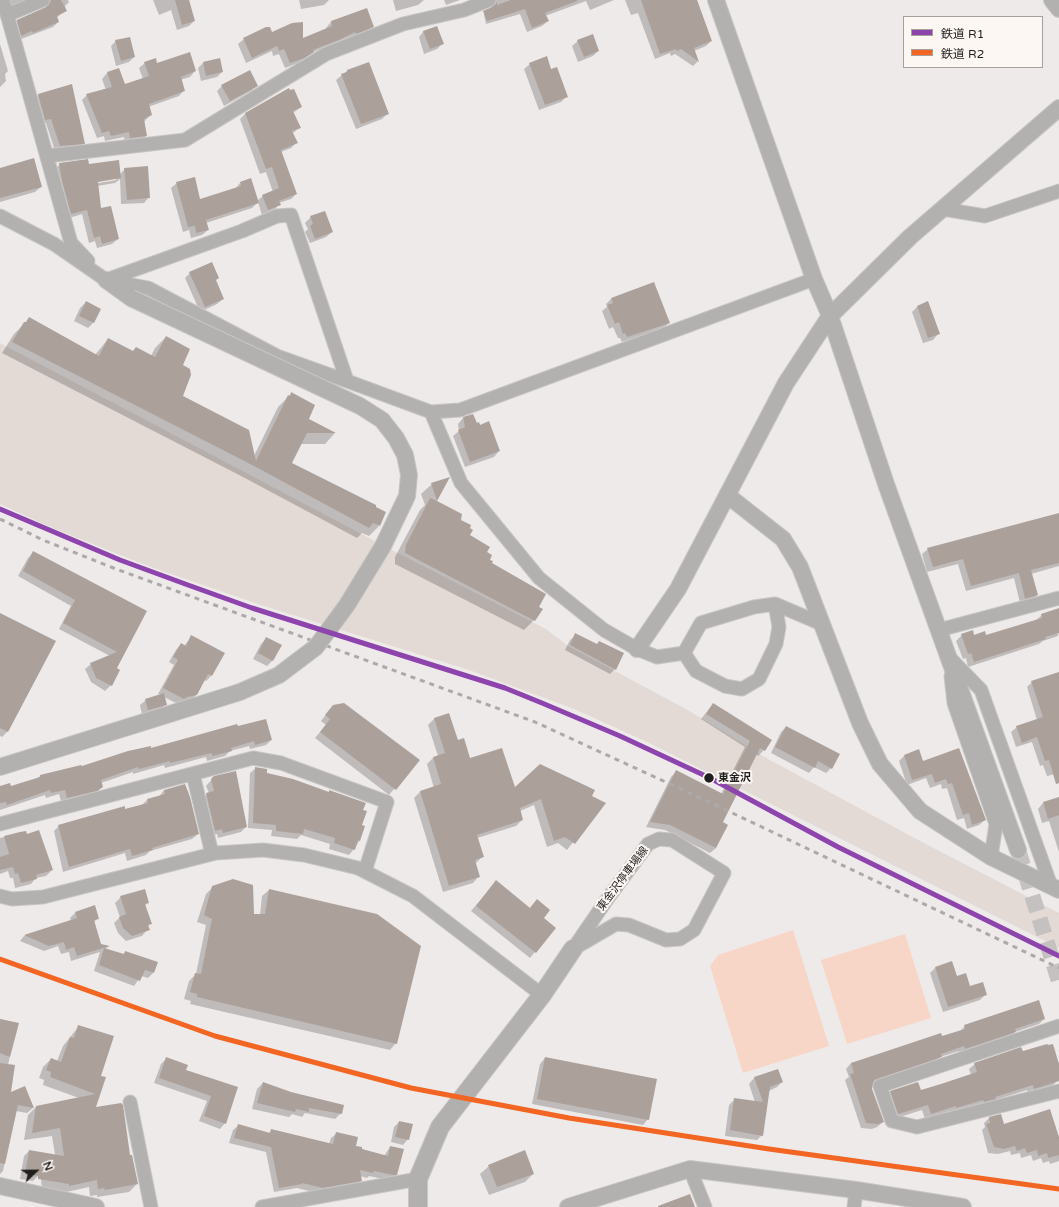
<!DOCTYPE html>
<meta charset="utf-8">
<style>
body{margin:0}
#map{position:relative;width:1059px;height:1207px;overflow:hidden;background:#eeeae9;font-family:"Varela Round","Noto Sans JP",sans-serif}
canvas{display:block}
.legend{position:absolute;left:903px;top:16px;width:140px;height:52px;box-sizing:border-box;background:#fdf7f4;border:1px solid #a5a09e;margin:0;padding:5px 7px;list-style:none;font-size:12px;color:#201e1d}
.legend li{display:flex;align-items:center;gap:8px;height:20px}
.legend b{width:20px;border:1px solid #a5a09e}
.north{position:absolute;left:16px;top:1151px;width:40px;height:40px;-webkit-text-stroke:3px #fdf7f4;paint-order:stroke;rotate:68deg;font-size:11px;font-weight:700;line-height:16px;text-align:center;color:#201e1d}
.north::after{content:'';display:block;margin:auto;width:14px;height:18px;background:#201e1d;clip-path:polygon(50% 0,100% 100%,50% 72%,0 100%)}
</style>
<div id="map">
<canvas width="1059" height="1207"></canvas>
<ul class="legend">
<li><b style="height:5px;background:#8e44ad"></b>鉄道 R1</li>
<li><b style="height:5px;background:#f26522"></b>鉄道 R2</li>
</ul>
<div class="north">N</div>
</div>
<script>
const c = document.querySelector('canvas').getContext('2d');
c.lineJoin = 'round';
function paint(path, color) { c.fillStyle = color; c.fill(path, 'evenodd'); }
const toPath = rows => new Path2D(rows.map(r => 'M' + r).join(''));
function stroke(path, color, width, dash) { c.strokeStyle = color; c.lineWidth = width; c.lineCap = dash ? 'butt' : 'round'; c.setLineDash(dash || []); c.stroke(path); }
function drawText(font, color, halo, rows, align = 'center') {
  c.font = font + ' "Varela Round","Noto Sans JP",sans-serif'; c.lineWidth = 4; c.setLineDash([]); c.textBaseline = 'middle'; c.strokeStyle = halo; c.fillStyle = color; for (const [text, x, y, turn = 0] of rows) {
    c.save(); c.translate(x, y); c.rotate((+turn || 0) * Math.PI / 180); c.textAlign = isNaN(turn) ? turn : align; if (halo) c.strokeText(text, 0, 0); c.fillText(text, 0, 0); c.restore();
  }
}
paint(toPath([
 [0,343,390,549,546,629,568,646,686,709,768,759,922,842,1059,913,1059,948,645,741,574,709,469,670,261,605,148,566,50,527,0,504]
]), '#e3dad5');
paint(toPath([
 [793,930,829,1046,743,1073,710,966,718,955],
 [905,934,931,1018,847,1044,821,960]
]), '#f7d6c8');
paint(toPath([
 [4,0,28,0,7,9],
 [43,0,68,0,69,2,65,6,66,10,56,18,58,22,53,27,16,41,12,26,17,20,46,8],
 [153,0,189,0,194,21,189,26,177,30,171,10,159,15],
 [299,0,329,0,324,5,301,9],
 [393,0,424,0,418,5,396,11],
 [444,0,460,0,446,5],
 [489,0,614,0,590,10,586,1,545,16,548,21,542,26,527,32,520,14,486,24,484,15,491,9,492,3],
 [625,0,697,0,711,41,706,46,694,51,698,61,693,66,675,54,671,56,670,53,655,59,638,13,631,15],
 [366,9,373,26,367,32,350,39,349,37,311,53,298,63,285,68,279,54,273,56,272,51,246,63,238,44,244,39,271,33,302,39,326,30,326,28,331,22],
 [424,31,443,43,437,49,424,54,419,37],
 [116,41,134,57,129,62,116,66,111,46],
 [578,41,598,51,593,56,578,62,572,46],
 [0,44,8,71,5,74,6,81,0,87],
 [145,63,195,71,190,77,180,80,184,90,179,96,148,107,151,114,144,122,146,136,141,141,125,143,124,137,105,141,104,136,97,138,82,100,87,95,106,90,102,79,107,73,118,69,124,86,143,79,139,68],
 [203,63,222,72,217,77,201,81,198,68],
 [530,64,551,70,567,96,561,102,539,110,524,69],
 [347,71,387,114,382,119,356,129,336,80],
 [71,86,83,143,78,149,55,151,46,123,40,125,33,101,38,95],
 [222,86,257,86,251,91,224,106,217,91],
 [288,89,301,107,293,113,300,127,292,134,296,143,291,148,281,152,296,194,291,199,279,203,275,210,262,215,258,202,252,208,206,223,208,230,202,235,191,238,189,230,183,232,171,188,177,183,199,200,235,189,240,183,257,201,263,196,273,192,266,172,260,174,240,119,245,114],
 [60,164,88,165,120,174,125,169,149,197,144,203,121,204,120,179,115,183,97,186,100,210,118,239,112,244,97,248,95,241,89,243,82,214,66,219,55,169],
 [116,178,116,180,93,184,92,182],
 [0,169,41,187,35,192,0,202],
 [311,217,332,232,326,237,310,243,305,232,308,229,305,223],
 [190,273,215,281,223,299,217,304,200,312,185,278],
 [653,284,669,323,663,328,622,342,620,338,618,338,613,327,609,329,602,311,607,307,606,304,611,299],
 [86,302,100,309,93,323,88,328,74,321,80,308],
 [927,303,938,334,933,340,923,343,912,312,917,307],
 [30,318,95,355,108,339,132,352,136,348,151,356,155,348,166,337,181,365,182,396,254,456,278,407,292,393,307,419,335,433,325,444,300,444,290,463,379,526,369,536,362,533,357,538,243,477,2,353,14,334],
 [463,418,499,451,494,457,465,467,453,436,459,431,458,424],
 [448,479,436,502,459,520,468,536,486,553,490,564,537,608,534,620,524,630,395,564,395,557,420,510,425,505,421,494,432,484],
 [1059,514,1059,566,1031,574,1037,595,1032,600,1020,603,1014,578,966,591,958,564,927,572,922,554,928,549],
 [34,552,146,612,116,668,119,670,111,685,105,691,91,682,85,669,91,664,110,656,59,629,71,606,18,576,28,558],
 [0,614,54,641,7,732,2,737,0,736],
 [1042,615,1059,618,1058,636,1043,641,1039,644,968,667,966,658,963,659,956,641,962,635,985,637,1036,620],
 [576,635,615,669,610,674,565,650,570,640],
 [192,636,211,676,206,681,204,680,196,695,191,701,180,702,178,704,164,697,166,704,160,710,142,715,140,705,146,700,161,695,158,694,174,665,169,662,176,650,181,644,184,646],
 [267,638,280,646,272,661,267,666,253,659,261,644],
 [1059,672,1059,773,1047,776,1043,765,1040,766,1032,742,1016,747,1011,732,1017,727,1037,720,1027,687,1032,682],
 [713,704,764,750,758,756,756,754,722,822,716,848,710,853,665,830,646,827,671,777,676,772,721,794,745,747,701,719],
 [328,712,418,760,389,795,315,738,326,725,321,721],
 [449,714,457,741,469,759,514,789,591,797,604,803,567,850,558,843,547,847,534,805,520,811,522,820,516,826,477,838,482,857,475,864,479,876,473,883,443,892,414,798,420,792,434,788,427,764,433,758,438,756,428,725,434,719],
 [237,727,271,740,266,745,250,749,249,746,230,751,225,756,207,761,206,757,165,768,164,765,133,774,133,772,101,783,102,787,97,792,71,801,71,798,61,801,59,794,46,798,45,795,0,810,0,787,11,788,36,780,40,776,81,768],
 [786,727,831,768,826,773,814,767,809,773,771,753,781,732],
 [959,749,985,820,979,825,967,829,964,818,957,820,947,788,942,789,941,784,930,788,926,778,907,785,899,761,904,756,919,751,923,762],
 [256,768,266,774,328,793,330,791,362,810,360,840,354,849,349,855,329,849,330,844,301,835,297,839,271,836,272,830,248,828,250,773],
 [214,777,246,827,241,832,218,838,217,834,209,836,201,799,209,793,206,786],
 [164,790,198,834,192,839,150,851,146,855,127,861,125,853,63,872,54,831,59,826,142,805,147,800,159,797],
 [1059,798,1059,852,1049,821,1042,823,1038,809,1043,803],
 [20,833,52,870,46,876,36,878,31,884,15,888,13,878,10,878,8,871,0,874,0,838],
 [494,884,529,909,537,900,542,919,554,928,530,958,471,911],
 [213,887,253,915,260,915,262,896,269,890,396,1043,390,1050,190,1004,191,1001,184,999,189,981,196,974,206,925,197,922,206,894],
 [121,897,148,903,144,906,150,924,147,927,147,930,142,936,126,941,118,933,114,923,120,917,115,903],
 [75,913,98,918,94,922,101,945,108,947,105,949,123,955,125,953,153,973,148,978,141,976,134,986,94,971,100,952,71,961,69,952,61,954,58,946,44,951,20,941,24,936,71,921,70,918],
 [935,968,969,987,986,994,980,1000,943,1012,930,973],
 [0,1019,17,1023,8,1065,9,1094,33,1108,27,1113,16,1111,3,1171,0,1174],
 [1044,1019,1039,1024,1015,1032,1010,1037,959,1054,959,1051,940,1057,935,1062,872,1083,871,1088,883,1122,877,1127,872,1129,861,1128,845,1080,849,1077,846,1069,851,1063,959,1032,965,1026],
 [79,1026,100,1076,94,1108,129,1156,137,1184,129,1192,97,1197,97,1195,90,1196,89,1187,62,1193,42,1189,40,1169,38,1176,33,1181,20,1179,24,1156,29,1151,55,1155,52,1136,24,1140,28,1115,36,1107,79,1098,43,1085,44,1080,39,1078,43,1067,51,1059,57,1061,63,1046],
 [1022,1052,1059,1067,1058,1080,1052,1086,1028,1094,1027,1090,992,1101,989,1104,979,1107,978,1105,951,1113,950,1111,925,1119,922,1110,893,1119,885,1097,891,1092,920,1091,971,1075,969,1069,975,1064],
 [167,1058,185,1071,237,1087,225,1123,220,1129,199,1121,207,1101,154,1083,161,1064],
 [545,1058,648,1119,643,1125,532,1104,540,1064],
 [777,1070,782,1082,777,1087,769,1091,762,1135,757,1140,725,1136,729,1105,735,1099,755,1102,749,1084,754,1078],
 [263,1083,341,1113,335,1119,305,1113,302,1117,292,1114,289,1117,252,1109,257,1089],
 [1000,1115,1003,1125,1059,1141,1059,1161,1050,1164,1049,1161,1043,1163,1041,1158,1033,1161,1031,1155,1021,1158,1020,1153,1011,1155,1010,1151,998,1154,988,1153,982,1130,985,1127,984,1123,989,1118],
 [399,1122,408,1139,403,1145,391,1142,394,1127],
 [239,1125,269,1133,272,1130,329,1144,331,1138,337,1133,355,1147,384,1156,390,1147,397,1174,391,1180,387,1180,369,1176,367,1178,360,1176,361,1181,355,1186,317,1193,297,1188,274,1192,266,1152,229,1143,233,1130],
 [489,1166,533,1174,525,1182,489,1195,480,1174]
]), '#0003');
paint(toPath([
 [51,0,61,0,67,11,57,16,59,22,33,33,32,31,21,36,17,20,46,7],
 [175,0,189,0,195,21,182,25],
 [511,0,577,0,577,1,545,13,549,21,532,28,525,9,487,21,483,11,492,7,497,2,497,5],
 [641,0,697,0,712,41,694,48,699,62,681,49,677,51,676,49,660,54],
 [367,8,374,27,356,34,355,32,341,39,313,50,314,52,305,58,290,63,284,49,279,51,277,46,252,58,243,38,266,27,270,27,272,32,292,23,303,22,303,38,332,26,331,21],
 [437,26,444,44,430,49,423,31],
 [593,34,599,51,584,57,577,40],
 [130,37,135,57,121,61,115,40],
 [190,52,196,71,181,77,185,91,149,104,152,115,144,119,147,136,130,138,129,132,111,136,109,131,102,133,86,94,112,87,107,72,119,68,125,84,149,76,144,62,156,58,157,63],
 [547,56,551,69,557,67,568,97,545,105,529,63],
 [220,58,223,72,206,76,203,62],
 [369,62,389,114,361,124,341,74,347,72,347,70],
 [250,70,258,86,230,101,221,85],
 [72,84,85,144,60,146,51,119,45,120,38,94],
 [289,88,290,90,294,89,302,107,293,111,301,128,292,131,298,143,281,150,297,194,279,201,281,205,268,210,262,195,279,188,272,167,266,169,245,113],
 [34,158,42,187,0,198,0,168],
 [88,159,89,164,119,160,121,178,98,182,101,208,111,206,119,239,102,244,100,236,94,238,87,210,71,214,62,181,59,163],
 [148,166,150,198,127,200,124,168],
 [195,177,200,199,241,186,240,182,251,178,259,203,206,220,209,230,196,233,195,226,188,227,176,182],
 [325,211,333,232,315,239,310,226,313,224,310,216],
 [212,262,219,278,216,280,224,299,205,307,189,272],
 [654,282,670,323,627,337,625,333,623,334,619,322,615,324,607,305,613,303,611,298],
 [86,301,101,309,94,323,79,316],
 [928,301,940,334,928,338,917,306],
 [29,317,99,356,108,338,133,351,136,347,155,357,166,336,190,349,183,365,190,369,191,375,183,396,249,430,256,461,288,395,290,396,291,392,315,405,309,419,336,433,307,433,292,463,376,505,376,507,386,512,380,526,373,523,369,528,254,466,12,342,24,322,26,322],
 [473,414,477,423,479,422,480,425,489,421,500,451,470,462,458,430,465,427,463,417],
 [450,477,437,501,462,514,461,520,471,525,470,528,473,530,470,535,490,547,487,552,492,555,490,560,493,561,492,563,546,594,539,607,543,609,535,621,405,553,406,545,430,498,437,501,431,483],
 [1059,513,1059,563,1031,570,1038,595,1025,599,1019,573,971,586,963,559,933,567,927,548],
 [33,551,147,611,117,668,120,670,112,686,96,678,90,663,117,652,63,623,75,600,23,571],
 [1059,608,1059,633,1045,637,1046,639,974,662,971,653,968,654,961,634,973,630,974,635,985,631,986,635,1042,618,1041,614],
 [0,613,56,641,8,732,0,728],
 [575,633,597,644,599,641,624,653,616,670,570,645],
 [191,635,225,653,212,676,208,674,197,695,187,697,184,699,163,688,178,660,173,657,181,643,186,646],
 [266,637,282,645,273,661,258,653],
 [1059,672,1059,783,1056,784,1049,760,1045,761,1037,737,1022,743,1016,726,1043,717,1031,681],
 [164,693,167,705,148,710,145,699],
 [344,703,420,760,396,790,320,732,330,719,325,715,333,705],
 [713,703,772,740,765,751,760,748,723,822,728,825,716,848,670,825,650,822,676,770,723,794,750,741,706,714],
 [449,713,458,740,464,738,470,758,502,748,515,787,540,764,595,790,592,796,606,803,575,844,565,837,554,841,541,799,520,808,523,820,477,835,484,857,475,860,480,877,449,886,420,791,441,784,433,757,445,753,434,718],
 [266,719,272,740,255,745,254,741,231,748,232,751,212,756,212,753,170,763,170,761,139,769,138,767,101,780,103,787,97,791,67,798,65,790,51,793,50,790,7,805,6,802,0,803,0,786,10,783,11,786,40,777,40,775,81,765,82,766,128,751,151,746,151,748,237,724,238,726],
 [786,726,840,754,832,769,818,761,815,768,775,747],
 [959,748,986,820,972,825,969,813,963,815,952,783,948,784,946,779,935,783,932,774,912,780,904,755,919,749,923,761],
 [255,767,267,769,267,773,293,779,329,792,329,790,366,803,363,810,367,811,362,825,365,826,360,841,358,840,355,850,334,843,335,838,304,829,303,834,276,831,276,825,253,823],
 [236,771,247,827,223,833,222,829,215,831,206,793,214,791,211,779,214,776],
 [185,784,190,797,199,834,152,848,153,850,132,856,130,849,69,867,58,825,125,806,125,809,148,803,147,799,165,794,164,790],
 [1059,797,1059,815,1048,819,1043,802],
 [39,830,53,870,36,875,37,879,21,883,18,873,15,874,13,867,0,870,0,857,9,854,4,836,20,832,26,831,27,834],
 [233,879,253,885,254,914,265,914,269,889,377,914,421,946,397,1044,197,997,197,994,190,992,195,973,201,974,212,919,204,915,212,886],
 [496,880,530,908,537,899,550,910,544,918,556,928,536,953,476,906],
 [145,889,149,903,145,904,152,924,148,925,150,930,132,936,123,928,119,917,126,914,120,896],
 [95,905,99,919,94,920,101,944,110,946,77,956,74,947,66,950,64,942,49,946,24,935,77,918,75,912],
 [104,948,124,954,125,951,158,962,154,973,145,970,140,981,99,965],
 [952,961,957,976,966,973,970,986,983,982,987,995,948,1007,935,967],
 [1039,1000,1045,1019,1015,1029,1016,1032,965,1049,964,1046,941,1054,942,1057,874,1080,872,1089,884,1122,878,1124,866,1123,850,1074,854,1073,851,1063,941,1033,942,1036,965,1029,964,1025],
 [0,1019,19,1023,10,1057,0,1053],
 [78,1025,114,1036,101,1076,106,1077,96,1107,121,1103,123,1105,130,1155,132,1155,138,1184,105,1190,104,1188,98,1189,97,1180,69,1186,69,1184,38,1179,38,1176,25,1174,29,1150,64,1156,60,1128,32,1133,36,1106,95,1094,50,1077,51,1072,46,1070,51,1058,61,1062,70,1037,74,1038],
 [1047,1044,1048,1045,1053,1044,1059,1064,1059,1081,1034,1089,1033,1085,995,1097,996,1099,984,1102,983,1100,956,1108,956,1106,931,1114,928,1105,898,1114,890,1091,918,1082,921,1090,941,1084,977,1072,974,1063,1021,1047,1023,1051],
 [166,1057,188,1065,186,1070,238,1087,226,1124,204,1116,211,1096,159,1078],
 [545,1057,657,1079,649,1120,537,1099],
 [0,1063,15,1065,11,1092,25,1086,34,1108,18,1105,5,1164,0,1163],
 [778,1069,783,1082,770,1087,763,1136,730,1130,734,1098,763,1102,754,1077],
 [263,1082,291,1092,344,1105,342,1114,309,1108,309,1112,296,1109,295,1112,257,1103],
 [1050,1109,1059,1137,1059,1155,1048,1158,1047,1153,1038,1156,1037,1150,1027,1153,1025,1148,1017,1151,1015,1146,1004,1149,994,1147,986,1124,990,1123,989,1117,1001,1114,1004,1124],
 [399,1121,413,1124,409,1140,395,1137],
 [238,1124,270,1133,271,1129,333,1144,336,1132,358,1137,356,1146,362,1147,362,1149,388,1156,390,1146,404,1149,397,1175,393,1175,374,1171,373,1173,360,1170,362,1181,323,1188,302,1183,302,1184,279,1188,271,1147,234,1138],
 [525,1150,534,1174,497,1187,488,1165],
 [690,1194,695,1207,658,1207,658,1206]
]), '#aca09b');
stroke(toPath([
 [1018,850,1059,981]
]), '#c5c1c0', 16, [16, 8]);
const minor = toPath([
 [3,0,71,243,88,261],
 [7,15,43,0],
 [47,156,185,140,326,54,403,24,464,10,489,0],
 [943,209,985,216,1059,191],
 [0,216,54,244,106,280,148,288,277,356,347,381],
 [106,280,242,231,277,216,291,215,347,381,431,412,460,410,814,279],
 [431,412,461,483,539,578,604,630,637,649,657,657,684,653,696,671,725,686,742,689,759,679,776,644,779,627,775,604,754,607,701,623,684,653],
 [775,604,822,624],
 [939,630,1059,598],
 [950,658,981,690,1051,886],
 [951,676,954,703,996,824,991,857],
 [193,774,212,854],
 [0,824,253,758,281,763,387,802,365,871],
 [659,839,672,840,724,873,694,930,680,939,666,940,629,925,616,924,573,949,608,898,648,844,659,839],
 [0,896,12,899,43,897,216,853,263,850,304,855,358,868,413,896,542,995],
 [1059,1026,880,1086,892,1121,917,1127,1059,1091],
 [130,1102,151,1207],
 [690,1169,705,1207],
 [262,1207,418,1179],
 [854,1207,856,1190]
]);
const tertiary = toPath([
 [716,0,814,279,830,316,886,484,1018,850],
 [1052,0,1059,9],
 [106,280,131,298],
 [727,495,783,539,800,567,860,723,880,764,920,811,991,857,1059,890],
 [637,649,678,589,786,383,830,316,910,237,1059,108],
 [0,767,240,692],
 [0,1186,96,1207],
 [568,1207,690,1169,856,1190,963,1207]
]);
const secondary = toPath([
 [418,1207,418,1179,440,1127,542,995,573,949]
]);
stroke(minor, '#c8c6c5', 15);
stroke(tertiary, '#c8c6c5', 18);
stroke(secondary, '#c8c6c5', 20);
stroke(minor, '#b2b1b0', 13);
stroke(tertiary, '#b2b1b0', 16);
stroke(secondary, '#b2afaf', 18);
stroke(toPath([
 [0,509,120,560,188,585,252,608,505,688,542,703,620,736,710,778,838,847,1059,956],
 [0,519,43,540,116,569,535,722,707,801,1059,968]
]), '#aca9a8', 3, [5, 5]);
const tertiaryBridge = toPath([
 [131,298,360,406,382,420,396,438,405,455,409,475,407,496,383,546,347,605,316,647,279,675,240,692]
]);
stroke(tertiaryBridge, '#c8c6c5', 18, []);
stroke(tertiaryBridge, '#b2b1b0', 16);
stroke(toPath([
 [0,509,120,560,188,585,252,608,505,688,542,703,620,736,710,778,838,847,1059,956]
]), '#8e44ad', 5);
stroke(toPath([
 [0,959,215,1036,411,1088,569,1118,769,1149,1059,1189]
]), '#f26522', 5);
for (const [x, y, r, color] of [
 [709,778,5.5,"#201e1d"]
]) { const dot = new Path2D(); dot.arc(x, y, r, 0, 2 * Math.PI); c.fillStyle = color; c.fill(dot); stroke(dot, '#fdf7f4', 1.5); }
drawText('bold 11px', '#201e1d', '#fdf7f4', [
 ["東金沢",718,778]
], 'left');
drawText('11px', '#201e1d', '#fdf7f4', [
 ["東金沢停車場線",623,879,-53]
]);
</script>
